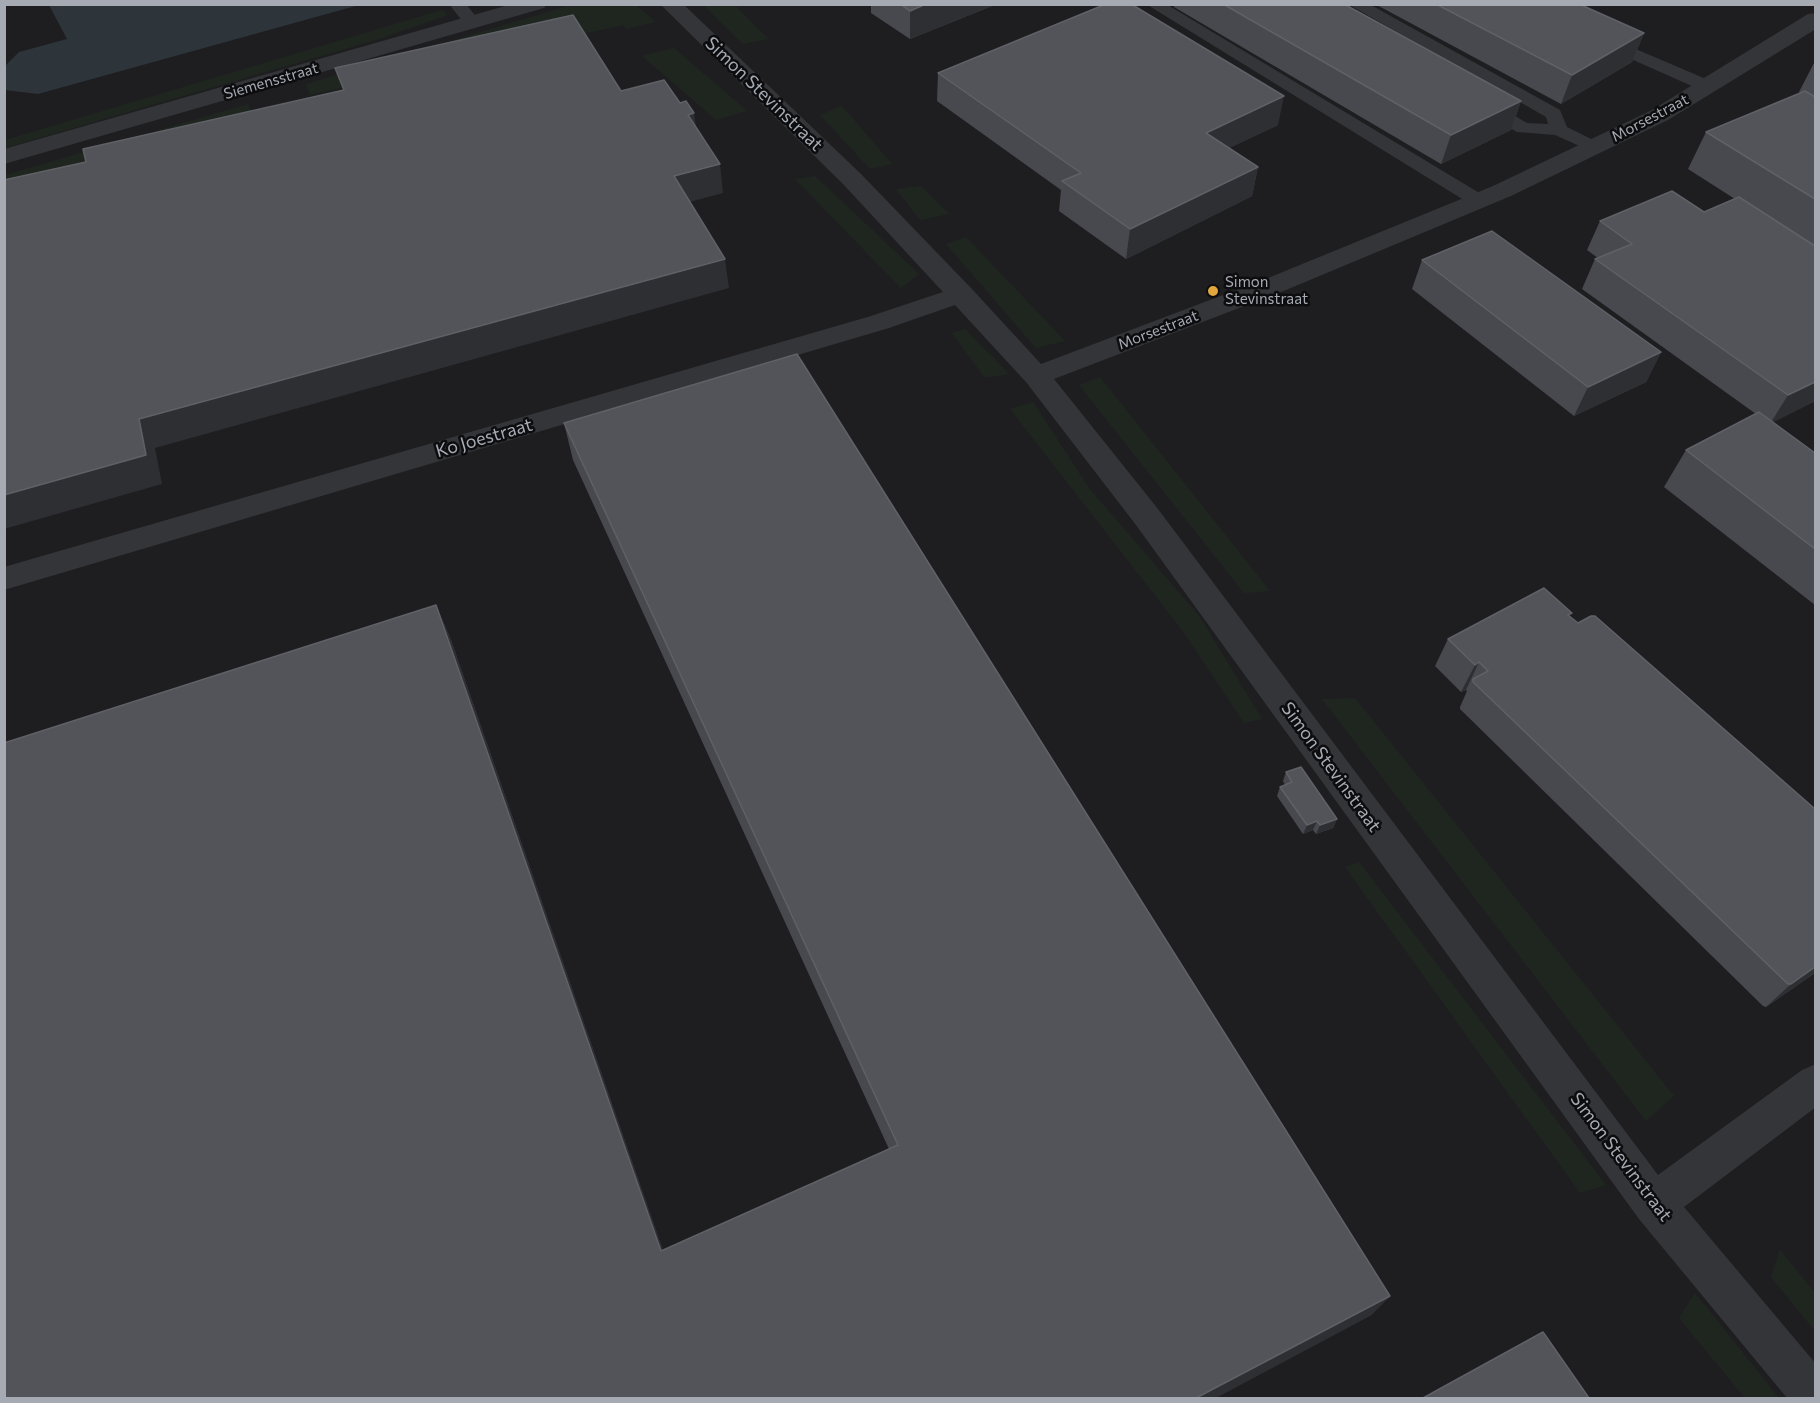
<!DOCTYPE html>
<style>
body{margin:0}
#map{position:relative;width:1820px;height:1403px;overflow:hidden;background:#121214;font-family:Commissioner,sans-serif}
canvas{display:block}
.frame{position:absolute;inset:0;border:6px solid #a5aab3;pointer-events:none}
</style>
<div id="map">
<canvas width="1820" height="1403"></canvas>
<div class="frame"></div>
</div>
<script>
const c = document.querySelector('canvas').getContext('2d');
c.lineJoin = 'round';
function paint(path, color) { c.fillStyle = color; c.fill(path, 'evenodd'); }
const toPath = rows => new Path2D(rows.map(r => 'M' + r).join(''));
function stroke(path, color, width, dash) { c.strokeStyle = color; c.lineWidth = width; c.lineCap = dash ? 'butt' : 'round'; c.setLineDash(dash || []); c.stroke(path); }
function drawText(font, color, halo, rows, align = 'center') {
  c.font = font + ' Commissioner,sans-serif'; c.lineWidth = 5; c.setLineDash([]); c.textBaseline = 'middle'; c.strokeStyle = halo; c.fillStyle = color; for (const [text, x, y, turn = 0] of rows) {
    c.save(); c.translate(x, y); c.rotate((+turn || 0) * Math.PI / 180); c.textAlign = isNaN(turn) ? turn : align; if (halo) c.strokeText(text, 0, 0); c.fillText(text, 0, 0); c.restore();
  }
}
paint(toPath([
 [5,5,1815,5,1815,1398,5,1398]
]), '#1e1e21');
paint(toPath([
 [571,5,636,5,656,22,627,29,623,25,310,95,306,84],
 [703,5,735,5,768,39,743,44],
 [442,10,448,15,376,40,5,148,5,140],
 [674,48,747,111,716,120,642,56],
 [248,104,254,119,5,186,5,175],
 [841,106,842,106,892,164,870,169,820,115],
 [815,176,919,274,901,288,795,179],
 [921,186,949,214,920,220,896,189],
 [966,237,1065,341,1036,348,946,244],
 [965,329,1009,374,985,378,952,333],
 [1100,377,1270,591,1244,593,1079,385],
 [1033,402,1089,488,1200,617,1262,719,1244,723,1182,630,1010,409],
 [1355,698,1674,1096,1646,1121,1322,699],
 [1359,862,1606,1185,1580,1193,1345,867],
 [1780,1250,1815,1293,1815,1331,1771,1277],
 [1695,1293,1779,1398,1745,1398,1679,1318]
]), '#1f2620');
paint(toPath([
 [49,5,359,5,38,94,5,90,5,66,19,52,67,39]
]), '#2d353b');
paint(toPath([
 [449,4,466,4,481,23,479,27,467,27,449,4],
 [1146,4,1166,4,1486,197,1488,201,1486,205,1472,205,1146,4],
 [1348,4,1369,4,1560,110,1567,127,1599,143,1602,147,1599,151,1593,152,1555,135,1517,132,1477,109,1474,105,1477,101,1489,101,1527,123,1548,124,1546,117,1348,4],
 [1603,35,1713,82,1716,86,1713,90,1701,90,1597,44,1595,40,1603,35]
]), '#343538');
paint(toPath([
 [512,4,547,4,544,8,4,164,4,149,512,4],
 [660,4,683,4,861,174,971,288,1041,364,1268,278,1493,186,1652,110,1808,14,1816,13,1816,29,1668,120,1511,196,1286,290,1054,379,1158,509,1658,1175,1802,1070,1816,1064,1816,1107,1684,1207,1816,1364,1816,1398,1787,1398,1639,1219,1136,525,1026,382,955,305,889,328,4,590,4,567,871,316,943,292,843,184,660,4]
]), '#343538');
paint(toPath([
 [871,4,997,4,910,39,871,13],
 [1174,4,1344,4,1521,101,1511,130,1441,164,1174,7],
 [1375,4,1579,4,1644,33,1632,62,1561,104],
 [1815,62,1815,401,1773,422,1815,453,1815,605,1664,487,1686,450,1756,414,1582,289,1595,259,1598,258,1587,250,1600,221,1704,212,1735,199,1688,169,1706,132,1800,93,1799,92,1814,63],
 [938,73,1278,125,1229,148,1258,167,1252,196,1126,259,1059,211,1061,190,937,101],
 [1422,260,1661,352,1646,382,1574,416,1412,289],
 [564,423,1390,1296,1370,1316,4,1398,436,605,451,640,663,1251,889,1149,573,460],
 [1570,616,1815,973,1766,1007,1763,1006,1460,709,1460,707,1467,691,1466,690,1461,692,1435,666,1448,639],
 [1286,772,1337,819,1333,828,1316,834,1313,830,1303,834,1277,796,1280,787,1285,785,1283,781]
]), '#48494f');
paint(toPath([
 [926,4,997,4,910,39,910,11],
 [1644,33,1632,62,1561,104,1572,75],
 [1284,96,1278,125,1200,162,1206,133],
 [1521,101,1511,130,1441,164,1451,135],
 [694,113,698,142,688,115],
 [720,164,723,193,678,205,674,176],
 [1258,167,1252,196,1126,259,1130,229],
 [725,259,729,288,155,448,162,484,4,529,4,495,139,419],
 [1661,352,1646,382,1574,416,1588,387],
 [1815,382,1815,401,1770,424,1788,395],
 [436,605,451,640,671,1273,661,1251],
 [1479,662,1466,690,1461,692,1475,665],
 [1337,819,1333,828,1316,834,1320,825],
 [1317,821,1313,830,1303,834,1307,825],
 [1815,967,1815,973,1766,1007,1791,984],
 [1390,1296,1370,1316,1216,1398,1196,1398]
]), '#2e2f33');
const building = toPath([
 [900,4,926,4,910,11,900,4],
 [1106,4,1131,4,1284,96,1206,133,1258,167,1130,229,1062,181,1081,173,938,73,1106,4],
 [1223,4,1344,4,1521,101,1451,135,1223,4],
 [1436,4,1579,4,1644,33,1572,75,1436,4],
 [573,15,621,91,664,80,680,103,686,101,694,113,688,115,720,164,674,176,725,259,139,419,146,455,4,495,4,180,86,162,83,149,344,90,335,68,573,15],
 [1805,91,1815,97,1815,199,1706,132,1805,91],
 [1672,191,1704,212,1739,197,1815,246,1815,382,1788,395,1595,259,1632,244,1600,221,1672,191],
 [1492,231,1661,352,1588,387,1422,260,1492,231],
 [797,354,1390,1296,1196,1398,4,1398,4,743,436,605,661,1251,898,1145,564,423,797,354],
 [1759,412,1815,453,1815,549,1686,450,1759,412],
 [1544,588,1572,613,1568,615,1578,623,1591,616,1595,616,1815,809,1815,967,1791,984,1788,984,1473,682,1473,679,1488,671,1479,662,1475,665,1448,639,1544,588],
 [1301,767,1337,819,1320,825,1317,821,1307,825,1280,787,1292,782,1286,772,1301,767],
 [1543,1332,1589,1398,1423,1398,1543,1332]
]);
paint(building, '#525459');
stroke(building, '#5f6167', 1.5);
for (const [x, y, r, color] of [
 [1213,291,6,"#e2a73c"]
]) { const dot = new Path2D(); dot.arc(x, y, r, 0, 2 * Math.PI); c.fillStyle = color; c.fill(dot); stroke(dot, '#0d0d0f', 2); }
drawText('15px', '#a5aab3', '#0d0d0f', [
 ["Siemensstraat",271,81,-16],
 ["Morsestraat",1650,118,-28],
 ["Morsestraat",1158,330,-21]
]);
drawText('15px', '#a5aab3', '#0d0d0f', [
 ["Simon",1225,282],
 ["Stevinstraat",1225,299]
], 'left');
drawText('18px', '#a5aab3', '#0d0d0f', [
 ["Simon Stevinstraat",764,94,44],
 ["Ko Joestraat",484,438,-16],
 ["Simon Stevinstraat",1331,767,54],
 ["Simon Stevinstraat",1621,1157,53]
]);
</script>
